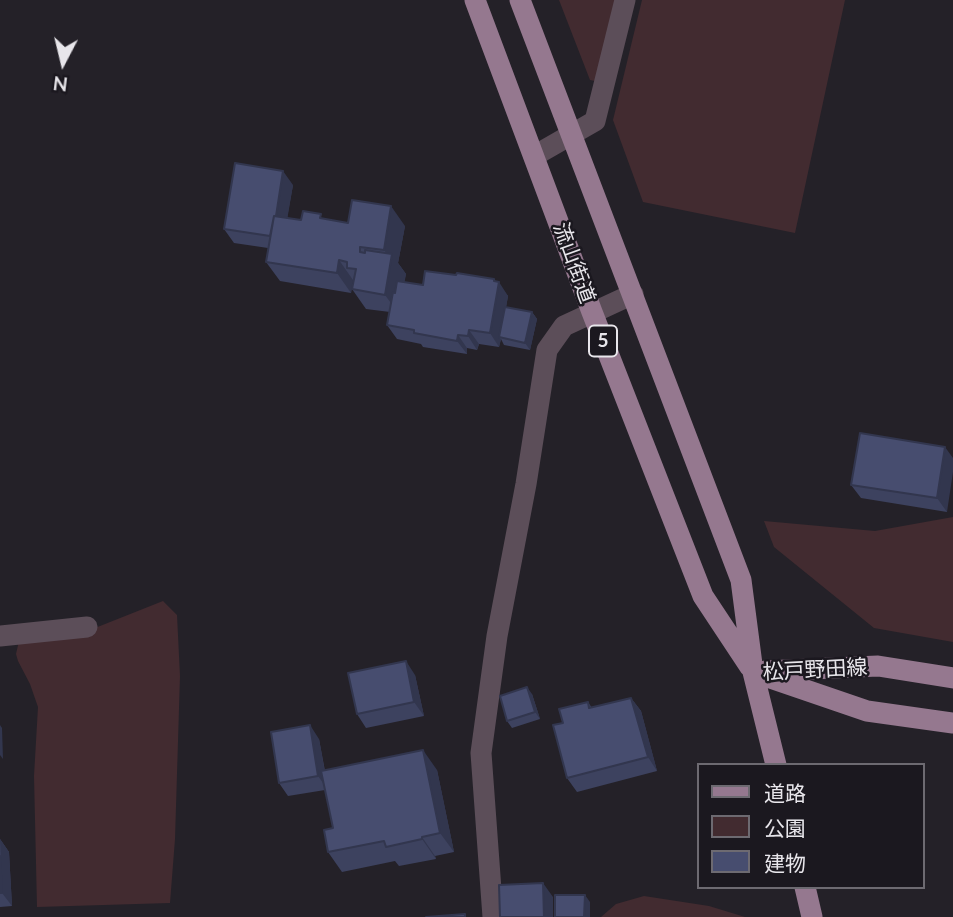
<!DOCTYPE html>
<meta charset="utf-8">
<style>
body{margin:0}
#map{position:relative;width:953px;height:917px;overflow:hidden;background:#242128;font-family:Lato,"Noto Sans JP",sans-serif}
canvas{display:block}
.legend{position:absolute;left:697px;top:763px;width:228px;height:126px;box-sizing:border-box;background:#1b181f;border:2px solid #6d6a71;margin:0;padding:9px 12px;list-style:none;font-size:21px;color:#e8e6eb}
.legend li{display:flex;align-items:center;gap:14px;height:35px}
.legend b{width:35px;border:2px solid #6d6a71}
.north{position:absolute;left:28px;top:28px;width:70px;height:70px;-webkit-text-stroke:5px #1b181f;paint-order:stroke;rotate:187deg;font-size:19px;font-weight:700;line-height:28px;text-align:center;color:#e8e6eb}
.north::after{content:'';display:block;margin:auto;width:24px;height:32px;background:#e8e6eb;clip-path:polygon(50% 0,100% 100%,50% 72%,0 100%)}
</style>
<div id="map">
<canvas width="953" height="917"></canvas>
<ul class="legend">
<li><b style="height:9px;background:#95788f"></b>道路</li>
<li><b style="height:19px;background:#422b30"></b>公園</li>
<li><b style="height:19px;background:#474d6f"></b>建物</li>
</ul>
<div class="north">N</div>
</div>
<script>
const c = document.querySelector('canvas').getContext('2d');
c.lineJoin = 'round';
function paint(path, color) { c.fillStyle = color; c.fill(path, 'evenodd'); }
const toPath = rows => new Path2D(rows.map(r => 'M' + r).join(''));
function stroke(path, color, width, dash) { c.strokeStyle = color; c.lineWidth = width; c.lineCap = dash ? 'butt' : 'round'; c.setLineDash(dash || []); c.stroke(path); }
function drawText(font, color, halo, rows, align = 'center') {
  c.font = font + ' Lato,"Noto Sans JP",sans-serif'; c.lineWidth = 5; c.setLineDash([]); c.textBaseline = 'middle'; c.strokeStyle = halo; c.fillStyle = color; for (const [text, x, y, turn = 0] of rows) {
    c.save(); c.translate(x, y); c.rotate((+turn || 0) * Math.PI / 180); c.textAlign = isNaN(turn) ? turn : align; if (halo) c.strokeText(text, 0, 0); c.fillText(text, 0, 0); c.restore();
  }
}
paint(toPath([
 [559,0,619,0,595,81,590,80],
 [642,0,845,0,795,233,643,202,613,120],
 [953,517,953,642,874,628,774,547,764,521,875,531],
 [163,601,177,615,180,676,175,839,170,903,37,907,34,776,38,707,30,684,18,661,16,654,19,641,90,630],
 [644,896,709,906,745,917,601,917,616,904]
]), '#422b30');
stroke(toPath([
 [534,156,595,121,625,0],
 [0,636,87,627],
 [493,917,481,753,497,636,526,484,547,350,564,326,633,294]
]), '#5c4e59', 21);
stroke(toPath([
 [475,0,592,312,703,596,750,667],
 [520,0,741,580,753,672,776,765],
 [765,671,878,666,953,678],
 [753,672,867,711,953,723],
 [805,887,812,917]
]), '#95788f', 21);
paint(toPath([
 [293,185,287,218,301,220,325,219,348,223,405,226,398,263,406,274,404,282,423,285,456,275,494,279,508,296,506,307,532,312,537,319,530,350,504,345,501,339,499,347,479,344,477,350,467,348,467,354,423,347,421,344,397,339,387,325,390,312,366,309,352,289,354,280,353,280,351,293,280,281,266,262,268,248,234,243,224,229],
 [945,447,947,512,861,498,851,485],
 [415,675,424,716,366,728,357,714],
 [532,694,540,719,512,728,507,721],
 [631,698,641,711,657,771,577,792,567,778,588,702,592,708],
 [319,739,325,771,437,770,454,852,435,856,436,859,399,866,395,861,342,872,328,852,333,828,325,790,288,796,279,783],
 [0,839,9,852,12,906,0,907]
]), '#3d425f');
paint(toPath([
 [283,171,293,185,282,250,273,237],
 [391,206,405,226,398,263,406,274,399,314,385,295,391,260,384,250],
 [339,260,353,280,351,293,337,273],
 [494,279,498,285,499,282,508,296,501,338,499,337,501,339,499,347,490,333],
 [532,312,537,319,530,350,525,343],
 [469,330,479,344,477,350,468,336],
 [458,335,467,348,467,354,457,341],
 [945,447,953,458,953,472,947,512,937,498],
 [406,661,415,675,424,716,414,702],
 [527,687,532,694,540,719,535,712],
 [631,698,641,711,657,771,648,757],
 [0,725,2,728,3,759,0,755],
 [310,725,319,739,328,790,318,776],
 [423,750,437,770,454,852,440,833],
 [422,837,435,856,436,859,422,839],
 [0,839,9,852,12,906,2,893],
 [543,883,553,897,553,917,544,917],
 [585,895,590,902,590,917,584,917]
]), '#32364e');
const building = toPath([
 [235,163,283,171,276,216,274,216,270,236,224,229,235,163],
 [352,200,391,206,384,250,360,247,360,252,365,253,365,250,392,254,385,295,352,289,356,269,347,268,347,262,339,260,337,273,266,262,274,216,301,220,303,211,321,214,320,218,348,223,352,200],
 [425,271,456,275,457,273,494,279,494,281,499,282,490,333,469,330,468,336,458,335,457,341,414,333,414,330,387,325,393,292,395,293,397,281,423,285,425,271],
 [505,307,532,312,525,343,499,337,505,307],
 [860,433,945,447,937,498,851,485,860,433],
 [406,661,414,702,357,714,348,673,406,661],
 [527,687,535,712,507,721,500,696,527,687],
 [631,698,648,757,567,778,553,725,563,723,559,709,588,702,589,708,631,698],
 [310,725,318,776,279,783,271,732,310,725],
 [423,750,440,833,422,837,422,839,386,847,384,841,328,852,324,830,333,828,321,771,423,750],
 [0,856,2,893,0,893,0,856],
 [543,883,544,917,500,917,499,885,543,883],
 [555,895,585,895,584,917,555,917,555,895],
 [465,914,465,917,426,917,465,914]
]);
paint(building, '#474d6f');
stroke(building, '#32364e', 2);
for (const [x, y, w] of [
 [603,341,28]
]) { const box = new Path2D(); box.roundRect(x - w / 2, y - 15.5, w, 31, 5); c.fillStyle = '#1b181f'; c.fill(box); stroke(box, '#e8e6eb', 2); }
drawText('bold 19px', '#e8e6eb', null, [
 ["5",603,341]
]);
drawText('21px', '#e8e6eb', '#1b181f', [
 ["流山街道",574,263,70],
 ["松戸野田線",815,670,-3]
]);
</script>
